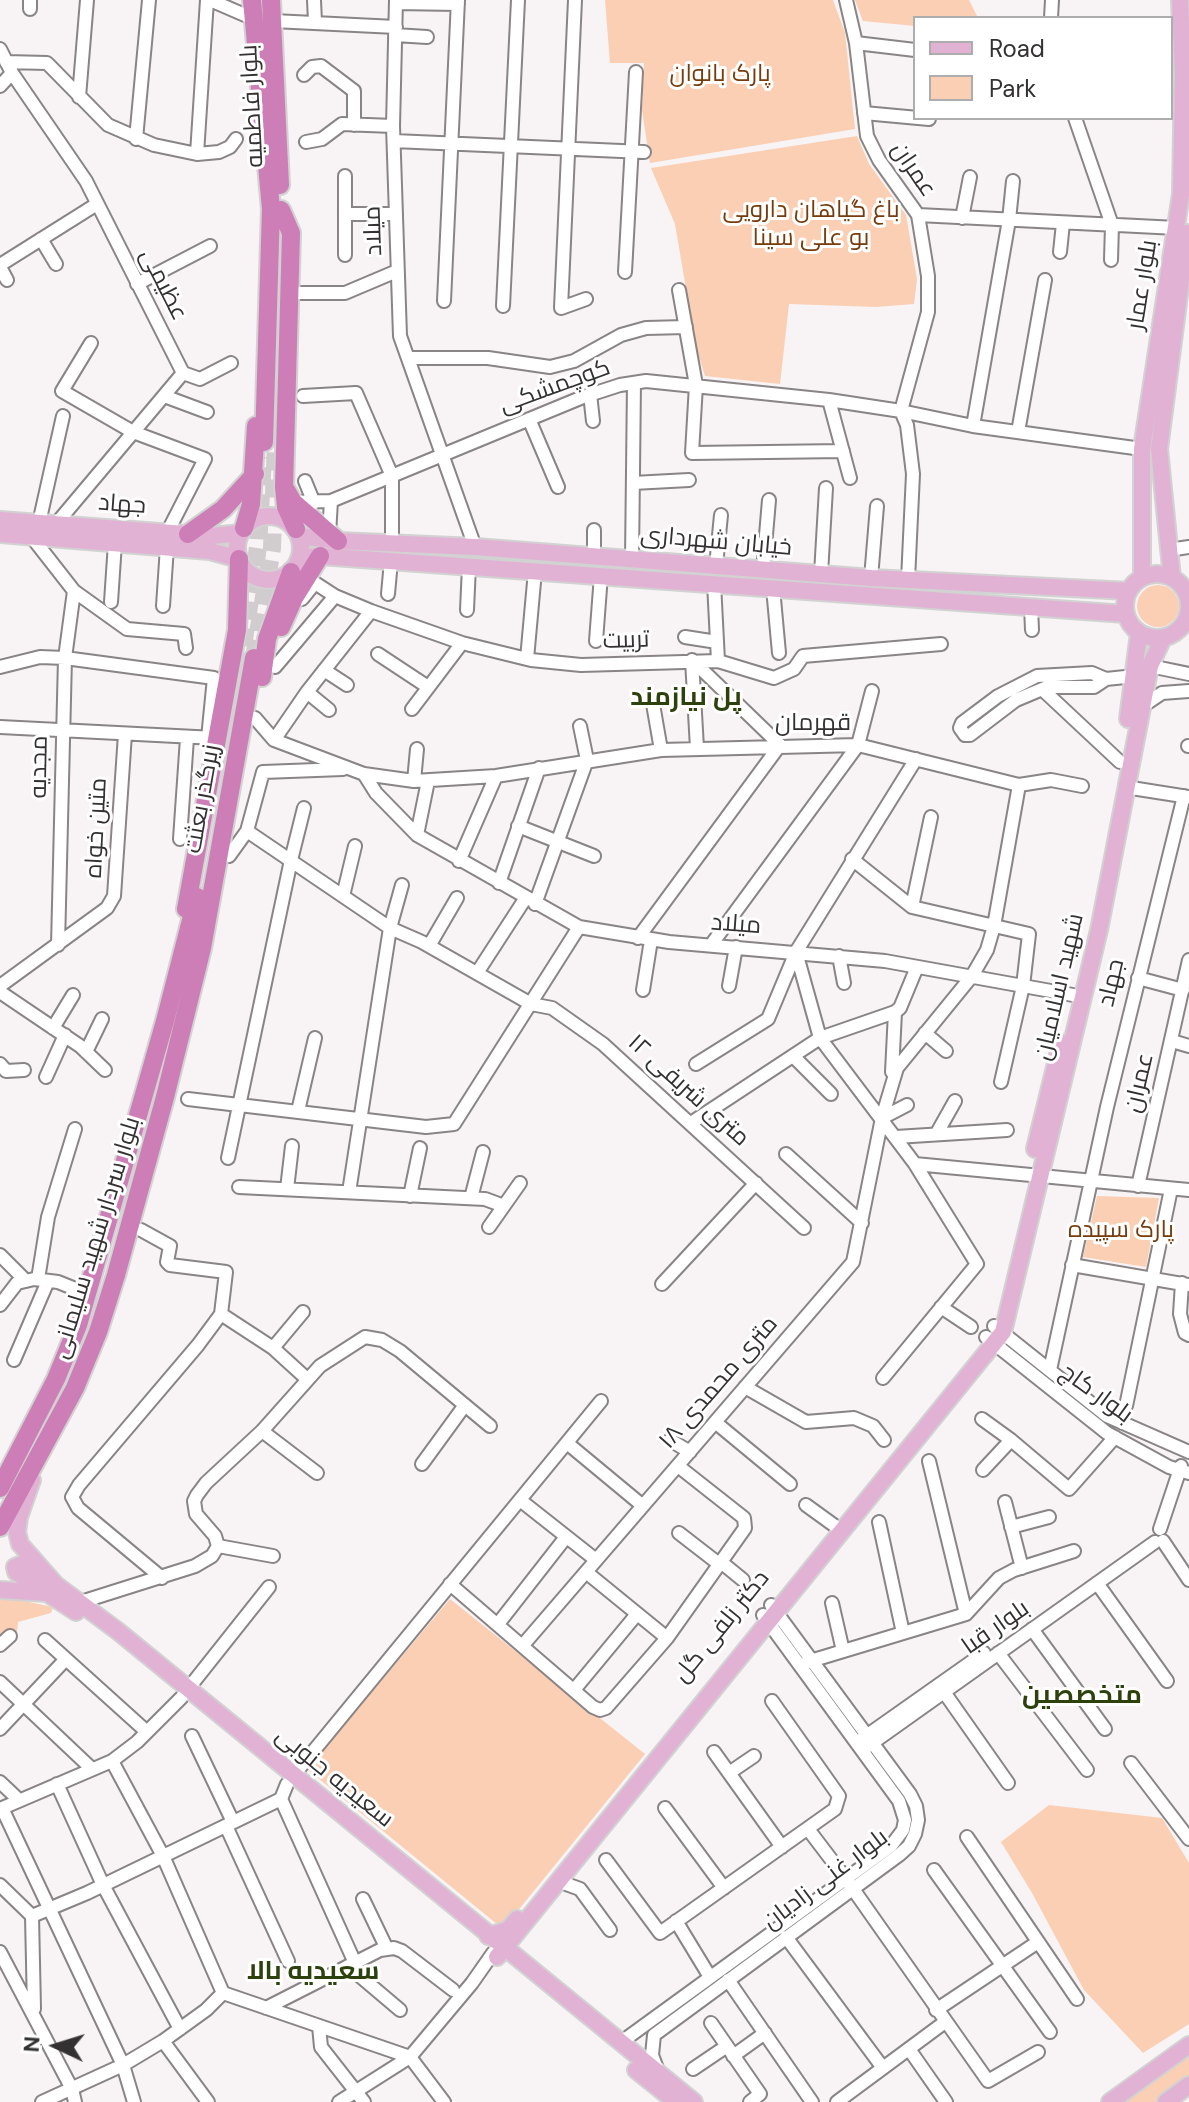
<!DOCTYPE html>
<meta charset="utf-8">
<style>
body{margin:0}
#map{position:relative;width:1189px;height:2102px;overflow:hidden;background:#f8f3f4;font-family:"DM Sans",sans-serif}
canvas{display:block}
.legend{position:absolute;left:913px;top:16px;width:260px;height:104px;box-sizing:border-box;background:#fff;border:2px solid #adadad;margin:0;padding:10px 14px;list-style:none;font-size:24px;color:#333132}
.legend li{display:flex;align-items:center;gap:16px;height:40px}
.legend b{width:40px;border:2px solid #adadad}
.north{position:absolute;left:16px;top:2006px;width:80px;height:80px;-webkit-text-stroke:6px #fff;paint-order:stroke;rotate:274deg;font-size:22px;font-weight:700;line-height:32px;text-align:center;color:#333132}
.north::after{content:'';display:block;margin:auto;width:28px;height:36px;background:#333132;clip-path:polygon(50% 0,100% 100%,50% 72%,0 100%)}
</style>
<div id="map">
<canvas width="1189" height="2102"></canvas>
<ul class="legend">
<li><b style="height:10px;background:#e1b2d4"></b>Road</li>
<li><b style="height:22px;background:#facfb4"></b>Park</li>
</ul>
<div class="north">N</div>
</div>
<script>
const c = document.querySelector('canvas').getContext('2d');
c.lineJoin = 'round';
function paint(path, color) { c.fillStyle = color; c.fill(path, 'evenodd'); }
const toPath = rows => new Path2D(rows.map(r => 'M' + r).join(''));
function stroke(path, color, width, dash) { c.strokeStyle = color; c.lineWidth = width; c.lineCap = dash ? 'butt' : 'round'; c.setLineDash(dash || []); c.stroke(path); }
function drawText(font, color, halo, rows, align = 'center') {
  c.font = font + ' "DM Sans",Cairo,sans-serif'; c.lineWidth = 6; c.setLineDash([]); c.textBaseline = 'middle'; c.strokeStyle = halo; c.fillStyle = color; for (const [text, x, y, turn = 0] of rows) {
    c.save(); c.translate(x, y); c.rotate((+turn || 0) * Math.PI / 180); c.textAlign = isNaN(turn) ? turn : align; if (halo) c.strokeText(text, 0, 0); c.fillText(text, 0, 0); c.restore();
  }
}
paint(toPath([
 [605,0,833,0,845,33,855,129,650,163,642,110,644,63,610,63],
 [855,0,969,0,978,18,915,18,915,26,863,21],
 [857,136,869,164,906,215,917,279,914,304,876,307,789,304,780,384,705,376,696,347,675,224,651,168],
 '1137 606a21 21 0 1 1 42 0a21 21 0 1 1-42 0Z',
 [1097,1196,1159,1198,1146,1267,1083,1257],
 [0,1596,53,1607,51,1613,18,1622,17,1632,8,1633,0,1640],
 [450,1599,645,1754,503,1929,307,1769],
 [1049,1805,1162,1818,1189,1863,1189,2024,1143,2053,1084,1990,1032,1893,1001,1842],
 [1189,2052,1189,2078,1156,2102,1121,2102]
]), '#facfb4');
stroke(toPath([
 [243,646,258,547,263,457],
 [254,658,272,548,276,442]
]), '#d1cccd', 18, [18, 9]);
const minor = toPath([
 [210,0,254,19],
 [314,0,315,22],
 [396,0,393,126,400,336,475,547],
 [575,0,561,308,586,299],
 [846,0,856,43,867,136,879,160,918,215,928,276,928,312,901,411],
 [396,3,458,4],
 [30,9,30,0],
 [1051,18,1052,0],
 [273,21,396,27],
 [395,35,427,37],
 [856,43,915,50],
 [0,49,12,73,86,181,183,373],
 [6,62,47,63,108,125,154,145,197,154,219,152,230,147,236,139],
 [304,75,312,67,321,66,354,91,354,125],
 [0,86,12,73],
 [79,97,87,0],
 [864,113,929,119],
 [1075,118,1112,225,1111,260],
 [136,139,149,0],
 [394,141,644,152],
 [306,142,322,139,342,124,393,126],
 [197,154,207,0],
 [345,176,345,255],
 [345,214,395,214],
 [918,215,1177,228],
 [962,218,970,177],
 [41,239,56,264],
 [1060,252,1063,223],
 [0,265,97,204],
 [0,267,7,280],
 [625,272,636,72],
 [137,284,210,246],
 [679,290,696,385,692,453,843,451],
 [290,293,345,293,397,271],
 [444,301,458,0],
 [503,306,518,0],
 [91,343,62,391,133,432,205,459,167,533],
 [408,358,488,358,550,367,574,361,621,335,646,328,686,327],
 [183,373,200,379,231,363],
 [590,394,593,421],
 [164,396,207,412],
 [303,396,356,393,392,476,392,543],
 [829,400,850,478],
 [901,411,907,425,913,474,908,580],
 [529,419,558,487],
 [973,426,1009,220,1013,181],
 [1018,432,1045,280],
 [305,481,314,503],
 [633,483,689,480],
 [293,502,331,501,583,397,620,385,646,381,829,400,901,411,973,426,1142,449],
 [39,523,63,416],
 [56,524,183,373],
 [329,534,331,501],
 [31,536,74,591,127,629,184,634,186,648],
 [1169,550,1189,547],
 [594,556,594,530],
 [632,559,634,383],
 [716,566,721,515],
 [763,570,769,500],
 [821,574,826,488],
 [871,578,877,506],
 [714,583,718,661],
 [773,588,779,653],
 [388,594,391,561],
 [302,599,315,583,335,596,371,611,462,643,531,660,581,665,718,661,774,678,794,669,803,656,941,644],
 [111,602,115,543],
 [163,606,167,547],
 [1031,606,1032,630],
 [467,610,469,566],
 [685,637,717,642],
 [596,641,601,575],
 [378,654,428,687],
 [527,659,535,571],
 [692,660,697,748],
 [1150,666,1189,674],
 [0,667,40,657,65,658,214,678,208,738],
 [275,667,335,596],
 [324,670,347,685],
 [1106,679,1092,673,1037,676,998,696,962,723,960,728,965,735,970,735,1016,700,1047,687,1094,687,1106,679,1135,676],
 [1042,689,1120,762],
 [307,692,329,710],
 [653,704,661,750],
 [1141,707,1162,693,1189,691],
 [412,709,462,643],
 [255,718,274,740,364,774,414,781,496,776,661,750,858,745,1019,785,1051,780,1082,786],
 [0,727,215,738],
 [274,740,307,692,371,611],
 [1188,746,1189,746],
 [364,774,376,793,417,835,579,927,669,942,885,961,1073,995],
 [414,781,417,749],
 [1125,787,1189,797],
 [518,826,594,856],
 [247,831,390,928,422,942,531,1004,552,1008,603,1044,804,1228],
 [417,835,428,781],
 [180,839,187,738],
 [229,856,247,831,263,772,343,769],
 [852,859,912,907,1029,934,1023,986,1001,1082],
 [459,861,496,776],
 [499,883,539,768],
 [343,896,355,846],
 [535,904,587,760,580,726],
 [912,907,931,817],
 [638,938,780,745,692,660],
 [58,945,65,658,74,591],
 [711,945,858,745,872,691],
 [429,946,457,898],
 [796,952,820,1038,915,1164,977,1264,883,1378],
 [839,956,844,983],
 [477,973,525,899],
 [1138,978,1183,990],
 [0,986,107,908,114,896,125,734],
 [729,986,736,947],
 [643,990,651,940],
 [0,992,80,1046,105,1070],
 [53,1028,73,995],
 [925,1033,946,1051],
 [1172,1041,1189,1046],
 [86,1052,102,1019],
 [793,1056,831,1094],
 [0,1064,6,1071,24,1070],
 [696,1064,768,1019,796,952,916,759],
 [892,1072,895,1012],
 [46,1077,65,1035],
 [188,1099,426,1127,454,1124,579,927],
 [298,1111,315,1038],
 [882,1118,907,1105],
 [691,1123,820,1038,895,1012,900,1008,917,967],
 [937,1133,955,1101],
 [896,1137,1007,1130],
 [786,1154,862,1223],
 [228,1158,291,860,304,808],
 [915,1164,1189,1190],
 [1138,1186,1189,960],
 [239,1187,485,1199,504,1206],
 [287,1189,292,1146],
 [349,1192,390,928,402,885],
 [410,1196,420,1148],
 [471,1198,483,1152],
 [489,1227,520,1183],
 [141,1230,170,1246,167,1262,170,1265,226,1272,221,1314,198,1345,79,1485,72,1497,78,1508,162,1578],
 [0,1255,26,1281],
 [1072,1265,1189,1285],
 [38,1279,48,1217,75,1129],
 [1182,1283,1180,1314,1185,1333,1189,1335],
 [662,1284,756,1183],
 [0,1305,17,1283,34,1279,58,1282,88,1294],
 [941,1307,971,1327],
 [221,1314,273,1348,307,1379],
 [994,1326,1107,1416,1189,1452],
 [986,1337,1107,1433,1169,1467,1189,1473],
 [273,1348,303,1312],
 [14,1360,48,1281],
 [1050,1370,1107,1107,1184,796],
 [745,1387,806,1422,854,1418,873,1426,884,1440],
 [1126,1406,1171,1189],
 [982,1419,1011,1440,1069,1489,1115,1437],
 [715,1422,790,1484],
 [262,1431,317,1473],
 [670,1440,690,1452],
 [567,1443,643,1506],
 [929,1461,966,1614],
 [422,1464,465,1405],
 [983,1470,1011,1440],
 [520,1500,596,1560],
 [1005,1502,1022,1568],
 [806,1505,835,1526],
 [879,1522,903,1633],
 [1011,1527,1049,1517],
 [1160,1529,1181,1466],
 [679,1533,719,1564],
 [1163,1541,1189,1580],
 [218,1546,215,1536,196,1514,194,1501,197,1495,206,1483,262,1431,320,1366,365,1337,382,1340,400,1351,490,1426],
 [218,1546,273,1556],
 [721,1562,743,1580],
 [586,1572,667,1638],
 [1097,1583,1167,1681],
 [450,1584,593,1707,600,1710,606,1708,667,1638,745,1528,744,1518,678,1466],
 [81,1602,195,1566,212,1556,218,1546],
 [832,1603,843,1651],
 [498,1624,566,1537],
 [1032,1629,1105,1729],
 [45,1640,147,1732],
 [0,1645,10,1636],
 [523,1645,853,1262,882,1118,897,1068,972,976,987,950,994,926,1019,785],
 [998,1653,1087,1770],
 [807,1662,966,1614,999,1578,1014,1570,1074,1551],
 [0,1682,92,1769],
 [188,1689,269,1587],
 [574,1690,637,1614],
 [944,1692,1008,1783],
 [0,1729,66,1659],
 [192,1736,233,1822],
 [862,1739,984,1653],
 [868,1746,1155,1542],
 [714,1752,782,1847],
 [112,1761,163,1856,223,1993],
 [1131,1763,1189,1839],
 [729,1773,754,1756],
 [293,1776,601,1401],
 [0,1782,19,1800],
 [57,1784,103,1885,180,2029],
 [281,1799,355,1963],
 [2,1808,123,2065,134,2102],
 [665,1808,724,1888],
 [0,1809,112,1761,137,1742,182,1697],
 [226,1826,288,1961],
 [808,1829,846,1879,988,2081,1038,2052],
 [967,1837,1077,1999],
 [606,1860,660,1933,835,1809,839,1796,772,1701],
 [934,1870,1050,2032],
 [558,1881,580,1889,610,1930],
 [0,1885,32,1916],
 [363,1899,387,1949],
 [32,1916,87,1893,281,1799,287,1784],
 [32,1916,34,2009],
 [676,1921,710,1977],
 [786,1937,883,2068],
 [0,1952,72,2089,75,2102],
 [348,1966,400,2010],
 [728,1980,812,2102],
 [223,1993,410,2057],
 [266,2008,380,1950,394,1948,402,1951,453,1990],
 [936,2010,1038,1942],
 [711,2023,760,2094,750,2102],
 [319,2026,321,2047,364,2102],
 [163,2041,208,2102],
 [620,2043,891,1846,903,1830,905,1820,899,1801,763,1615],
 [909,2049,946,2102],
 [733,2056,765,2033],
 [410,2057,444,2102],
 [693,2069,727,2046],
 [658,2071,652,2055,654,2035,899,1855,909,1846,915,1834,918,1820,916,1806,910,1794,771,1605],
 [42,2102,123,2065,163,2041,206,2010,223,1993],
 [339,2102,410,2057,472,1983,493,1953],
 [837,2102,945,2022]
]);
const major = toPath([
 '237 548a32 32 0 1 1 64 0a32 32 0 1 1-64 0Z',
 [0,520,212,536,241,533],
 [0,534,210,551,239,559],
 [299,536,338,541,475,547,871,578,1129,591],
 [300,558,320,556,1126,614],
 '1125 606a32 32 0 1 1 64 0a32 32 0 1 1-64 0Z',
 [1142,577,1142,449,1181,194,1183,73,1180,0],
 [1172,578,1159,449,1187,233],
 [1128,719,1139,633],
 [1035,1149,1061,1043],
 [32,1480,19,1517,17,1532,20,1544,56,1585,119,1632,694,2102],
 [37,1573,22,1564,15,1567,16,1572,43,1590],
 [0,1590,47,1593,76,1612],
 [488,1936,508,1930,517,1919],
 [497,1957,1003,1332,1099,930,1150,666,1163,638],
 [636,2070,676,2102],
 [1110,2102,1189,2045],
 [1166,2102,1189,2085]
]);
const highway = toPath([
 [252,0,271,209,264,442],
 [271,0,280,185],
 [281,210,291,233,284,487,286,507,296,529],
 [286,490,293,502,338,541],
 [244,528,251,504,256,426],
 [188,534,223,509,255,474],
 [281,627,294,598,320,556],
 [262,677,267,639,291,572],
 [186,909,237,630,239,559],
 [0,1488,56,1379,78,1325,165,1021,197,897],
 [0,1527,75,1388,98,1332,116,1275,165,1097,202,948,254,658]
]);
stroke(minor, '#898485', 16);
stroke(major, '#d2d2d2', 20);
stroke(highway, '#d2d2d2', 22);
stroke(minor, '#fff', 12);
stroke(major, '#e1b2d4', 16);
stroke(highway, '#cd7eb7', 18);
drawText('24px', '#773c0c', '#fff', [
 ["پارک بانوان",720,75],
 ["باغ گیاهان دارویی",811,211],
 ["بو علی سینا",811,239],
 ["پارک سپیده",1121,1231]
]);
drawText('24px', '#333132', '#fff', [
 ["بلوار فاطمیه",253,106,-93],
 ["عمران",913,170,56],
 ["میلاد",374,231,-92],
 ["عظیمی",163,285,63],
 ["بلوار عمار",1143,285,-81],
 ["کوچمشکی",555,387,-20],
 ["جهاد",122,505,4],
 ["خیابان شهرداری",716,542,5],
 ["تربیت",626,641,-2],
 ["قهرمان",813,724],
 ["مجدیه",40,767,-89],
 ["زیرگذر بعثت",203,799,-80],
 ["متین خواه",97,828,-87],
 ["میلاد",736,925,4],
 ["جهاد",1112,983,-77],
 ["شهید اسلامیان",1060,987,-77],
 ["عمران",1140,1083,-77],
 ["۱۲ متری شریفی",688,1091,42],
 ["بلوار سردار شهید سلیمانی",97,1238,-73],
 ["۱۸ متری محمدی",719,1383,-49],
 ["بلوار کاج",1096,1394,36],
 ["دکتر زلفی گل",722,1627,-51],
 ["بلوار قبا",996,1628,-35],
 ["سعیدیه جنوبی",334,1778,39],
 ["بلوار غنی زادیان",826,1880,-37]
]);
drawText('bold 26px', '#2d410d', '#fff', [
 ["پل نیازمند",686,698],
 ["متخصصین",1082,1696],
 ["سعيدیه بالا",313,1972]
]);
</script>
